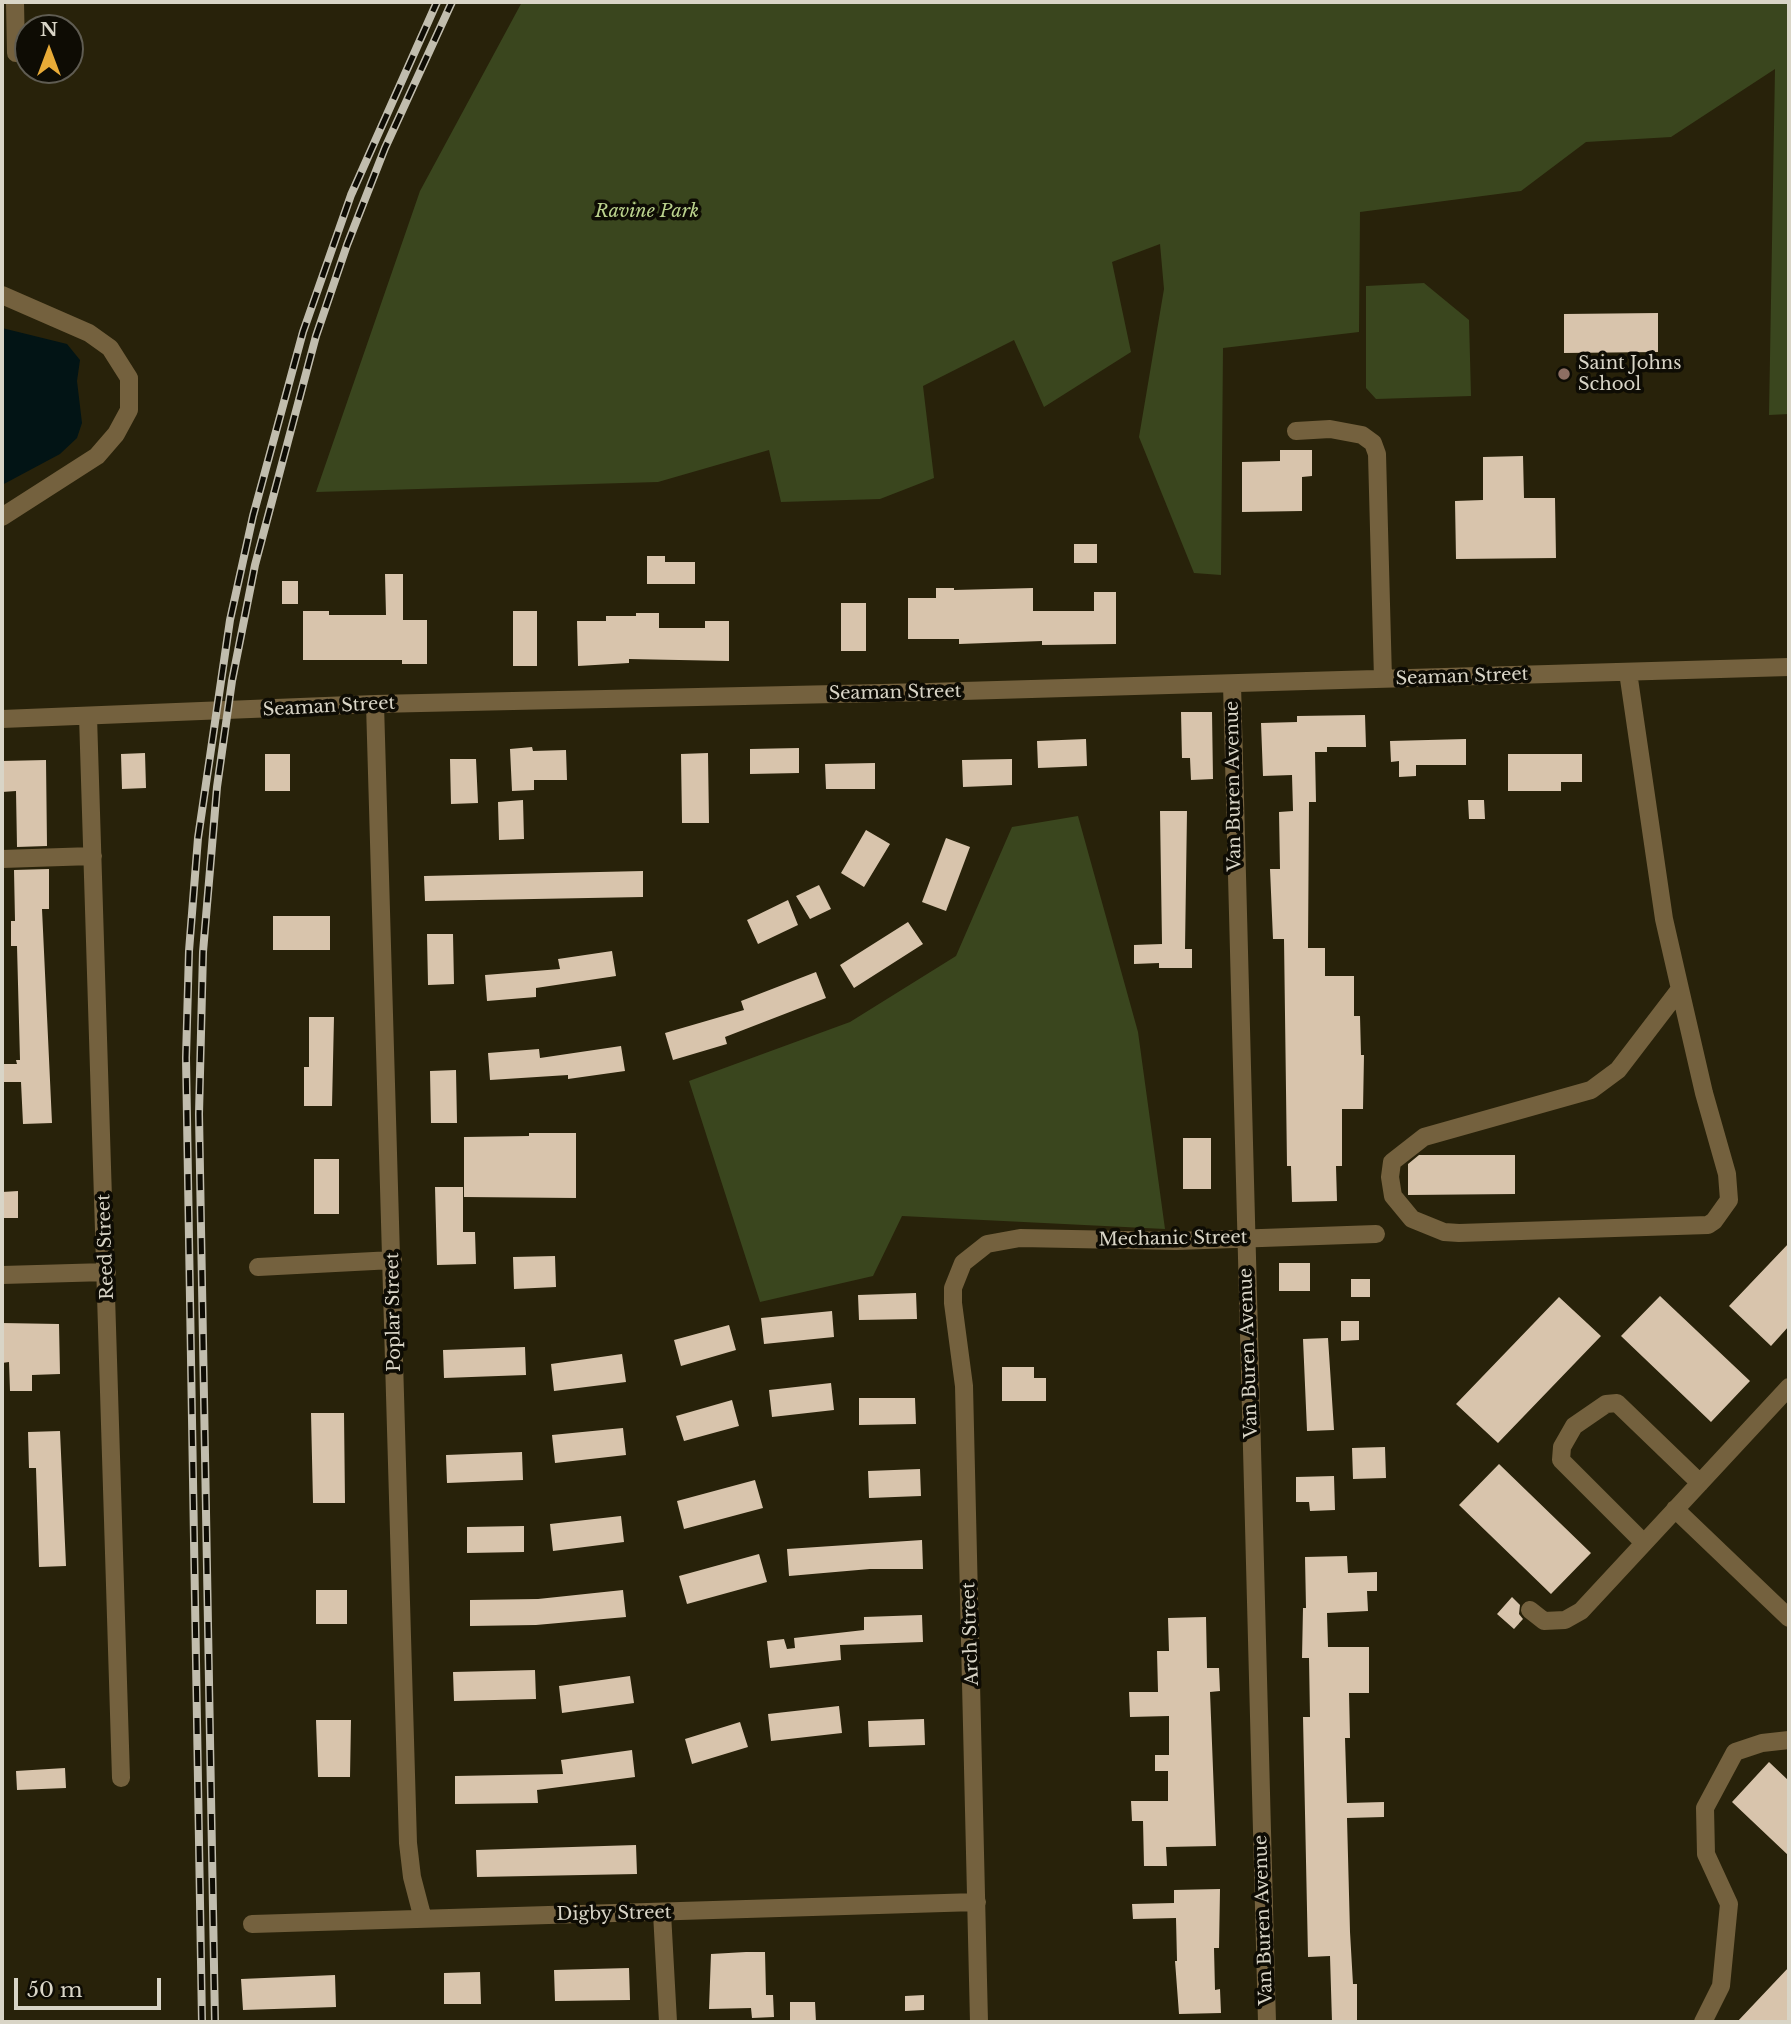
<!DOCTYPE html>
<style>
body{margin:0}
#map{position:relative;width:1791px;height:2024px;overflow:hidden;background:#28220a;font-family:"Libre Baskerville",serif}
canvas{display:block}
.frame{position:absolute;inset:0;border:4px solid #d9d5c7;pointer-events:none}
.north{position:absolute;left:14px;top:14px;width:70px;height:70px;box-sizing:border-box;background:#0e0c04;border:2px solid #5f5c52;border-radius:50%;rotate:0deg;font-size:19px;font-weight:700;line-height:28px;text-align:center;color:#d9d5c7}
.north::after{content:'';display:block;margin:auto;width:24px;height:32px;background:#e8ab37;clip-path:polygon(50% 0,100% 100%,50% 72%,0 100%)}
.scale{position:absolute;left:14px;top:1978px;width:147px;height:32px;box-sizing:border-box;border:4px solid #d9d5c7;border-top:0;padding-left:9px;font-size:21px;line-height:24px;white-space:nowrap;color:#d9d5c7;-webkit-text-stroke:5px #0e0c04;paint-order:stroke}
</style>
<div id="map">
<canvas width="1791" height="2024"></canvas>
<div class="frame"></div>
<div class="north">N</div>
<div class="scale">50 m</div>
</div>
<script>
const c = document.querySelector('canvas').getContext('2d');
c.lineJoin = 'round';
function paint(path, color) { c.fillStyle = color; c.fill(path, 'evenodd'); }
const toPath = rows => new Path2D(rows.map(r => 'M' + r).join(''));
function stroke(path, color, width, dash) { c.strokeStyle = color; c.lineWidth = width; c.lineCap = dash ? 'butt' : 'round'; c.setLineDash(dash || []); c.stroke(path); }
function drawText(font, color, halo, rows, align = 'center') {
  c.font = font + ' "Libre Baskerville",serif'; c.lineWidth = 7; c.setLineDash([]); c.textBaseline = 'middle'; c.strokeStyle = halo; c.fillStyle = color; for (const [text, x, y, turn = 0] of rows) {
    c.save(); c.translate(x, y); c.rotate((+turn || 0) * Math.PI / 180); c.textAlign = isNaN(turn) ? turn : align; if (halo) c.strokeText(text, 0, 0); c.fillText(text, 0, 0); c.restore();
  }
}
paint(toPath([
 [522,2,1789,2,1789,414,1769,415,1775,69,1671,137,1586,142,1521,191,1360,212,1359,332,1223,348,1221,575,1194,573,1139,437,1164,289,1160,244,1112,262,1131,352,1044,407,1014,340,923,386,934,478,880,499,781,502,769,450,658,482,316,492,420,191],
 [1424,283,1469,320,1471,396,1376,399,1366,388,1366,286],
 [1078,816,1138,1032,1165,1229,902,1216,873,1276,760,1302,689,1081,850,1022,956,956,1012,827]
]), '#3a461e');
paint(toPath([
 [2,328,67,344,80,360,77,381,82,423,77,438,60,454,2,485]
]), '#021415');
paint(toPath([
 [1658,313,1658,352,1564,353,1564,314],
 [1280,450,1312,450,1312,476,1302,477,1302,511,1242,512,1242,462,1280,461],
 [1523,456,1524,498,1555,498,1556,558,1456,559,1455,501,1483,500,1483,457],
 [1074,544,1097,544,1097,563,1074,563],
 [647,556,665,556,665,562,695,562,695,584,647,584],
 [385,574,403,574,403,620,427,620,427,664,402,664,402,660,303,660,303,611,329,611,329,615,386,615],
 [282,581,298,581,298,604,282,604],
 [936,588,954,588,954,590,1033,588,1033,611,1094,611,1094,592,1116,592,1116,644,1042,645,1042,641,959,644,959,639,908,639,908,598,936,598],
 [841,603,866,603,866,651,841,651],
 [513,611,537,611,537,666,513,666],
 [636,613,659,613,659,628,705,628,705,621,729,621,729,661,629,659,629,663,578,666,577,621,606,621,606,616,636,616],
 [1181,712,1212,712,1213,779,1191,780,1190,758,1182,758],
 [1365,715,1366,747,1327,747,1327,752,1315,752,1316,802,1309,802,1308,948,1325,948,1325,976,1354,976,1354,1016,1360,1016,1361,1055,1364,1055,1363,1109,1342,1109,1342,1166,1336,1166,1337,1201,1292,1202,1291,1166,1287,1166,1284,939,1273,939,1270,869,1280,869,1279,812,1293,811,1292,775,1263,776,1261,723,1297,722,1297,716],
 [1086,739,1087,766,1038,768,1037,741],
 [1466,739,1466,765,1416,765,1416,776,1399,777,1399,761,1391,762,1390,741],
 [532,747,533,751,566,750,567,780,534,780,534,790,512,791,510,749],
 [799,748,799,773,750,774,750,749],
 [145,753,146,788,122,789,121,754],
 [708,753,709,823,682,823,681,754],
 [265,754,290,754,290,791,265,791],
 [1508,754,1582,754,1582,782,1561,782,1561,791,1508,791],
 [450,759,476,759,478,803,451,804],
 [1012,759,1012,785,963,787,962,760],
 [46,760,47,846,17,847,16,791,2,792,2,761],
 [875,763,875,789,826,789,825,764],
 [523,800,524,839,499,840,498,802],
 [1468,800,1484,800,1485,819,1469,819],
 [1160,811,1187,811,1185,949,1192,949,1192,968,1159,968,1159,963,1134,964,1134,945,1162,944],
 [866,830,890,844,864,887,841,873],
 [946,838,970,847,946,911,922,902],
 [49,869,49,909,42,909,52,1123,23,1124,21,1082,2,1082,2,1064,17,1064,16,1060,20,1060,17,946,11,946,11,921,15,921,14,870],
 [643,871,643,897,425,901,424,876],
 [819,885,831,909,810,919,796,896],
 [788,900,798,925,758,944,747,920],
 [273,916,330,916,330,950,273,950],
 [908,922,923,944,854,988,840,965],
 [427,934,453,934,454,984,428,985],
 [612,951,616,976,536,988,536,997,487,1001,485,975,560,969,558,959],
 [816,972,826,998,725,1037,727,1044,673,1060,665,1033,744,1010,741,1001],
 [309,1017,334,1017,332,1106,304,1106,304,1067,309,1067],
 [621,1046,625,1071,568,1079,568,1075,490,1080,488,1053,539,1049,540,1058],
 [456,1070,457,1123,431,1123,430,1071],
 [529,1133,576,1133,576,1198,464,1197,464,1137,529,1136],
 [1183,1138,1211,1138,1211,1189,1183,1189],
 [1419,1155,1515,1155,1515,1194,1408,1195,1408,1164],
 [314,1159,339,1159,339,1214,314,1214],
 [435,1187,463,1187,463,1232,475,1232,476,1264,437,1265],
 [18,1191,18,1218,2,1218,2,1192],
 [1789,1243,1789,1326,1771,1346,1729,1306],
 [555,1256,556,1287,514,1289,513,1257],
 [1279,1263,1310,1263,1310,1291,1279,1291],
 [1351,1279,1370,1279,1370,1297,1351,1297],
 [916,1293,917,1319,859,1320,858,1295],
 [1660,1296,1750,1381,1711,1422,1621,1336],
 [1559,1297,1601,1336,1498,1443,1456,1404],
 [832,1311,834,1337,764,1344,761,1318],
 [1341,1321,1359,1321,1359,1340,1341,1341],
 [2,1323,59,1324,60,1374,32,1375,32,1391,10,1391,9,1362,2,1363],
 [729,1325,736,1350,681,1366,674,1340],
 [1328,1338,1334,1430,1307,1431,1303,1339],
 [525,1347,526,1375,444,1378,443,1350],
 [622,1354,626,1382,554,1391,551,1364],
 [1002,1367,1034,1367,1034,1378,1046,1378,1046,1401,1002,1401],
 [831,1383,834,1410,772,1417,769,1390],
 [859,1398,915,1398,916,1424,859,1425],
 [732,1400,739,1426,684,1441,676,1416],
 [311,1413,344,1413,345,1503,313,1503],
 [623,1428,626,1455,555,1463,552,1435],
 [60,1431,66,1566,39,1567,36,1468,29,1468,28,1432],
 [1385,1447,1386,1478,1353,1479,1352,1448],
 [522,1452,523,1480,447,1483,446,1455],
 [1499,1464,1591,1553,1551,1594,1459,1505],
 [920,1469,921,1496,869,1498,868,1471],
 [1334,1476,1335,1510,1310,1511,1309,1502,1296,1502,1296,1477],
 [755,1480,763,1508,684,1529,677,1501],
 [621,1516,624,1542,553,1551,550,1524],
 [524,1526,524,1552,467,1553,467,1527],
 [922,1540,923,1569,870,1569,789,1576,787,1549],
 [759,1554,767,1582,687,1604,679,1576],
 [1347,1556,1348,1573,1377,1572,1377,1591,1367,1591,1368,1611,1327,1613,1328,1647,1369,1647,1369,1693,1349,1693,1350,1738,1345,1738,1347,1803,1384,1802,1384,1817,1347,1818,1350,1932,1353,1984,1357,1984,1357,2022,1332,2022,1330,1956,1308,1957,1303,1717,1310,1717,1309,1658,1302,1658,1303,1608,1306,1608,1305,1557],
 [316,1590,347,1590,347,1624,316,1624],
 [623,1590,626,1617,536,1625,470,1626,470,1600,538,1599],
 [1512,1597,1520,1605,1519,1614,1523,1619,1514,1629,1497,1614],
 [922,1615,923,1642,840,1645,841,1660,770,1668,767,1641,784,1639,787,1649,795,1648,794,1638,864,1630,864,1617],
 [1206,1617,1207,1668,1219,1668,1220,1691,1210,1692,1216,1846,1166,1847,1167,1866,1144,1866,1143,1821,1132,1821,1131,1801,1168,1801,1168,1771,1155,1771,1155,1755,1169,1755,1169,1716,1130,1717,1129,1692,1158,1692,1157,1651,1169,1651,1168,1618],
 [535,1670,536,1699,454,1701,453,1672],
 [630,1676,634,1703,562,1713,559,1686],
 [839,1706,842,1733,771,1741,768,1714],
 [924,1719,925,1745,869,1747,868,1721],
 [316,1720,351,1720,350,1777,318,1777],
 [740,1722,748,1747,692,1764,685,1739],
 [632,1750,635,1777,537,1790,538,1803,455,1804,455,1776,563,1774,561,1760],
 [1769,1762,1789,1781,1789,1856,1732,1802],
 [65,1768,66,1788,17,1790,16,1771],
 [636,1845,637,1874,477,1877,476,1850],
 [1220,1889,1219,1948,1214,1948,1215,1990,1220,1989,1221,2013,1179,2014,1175,1961,1177,1961,1176,1918,1133,1919,1132,1904,1174,1903,1174,1890],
 [746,1952,765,1952,766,1995,773,1995,774,2017,752,2018,751,2008,709,2009,711,1954],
 [1789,1967,1789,2022,1737,2022],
 [629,1968,630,2000,555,2001,554,1970],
 [480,1972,481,2004,444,2004,444,1973],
 [335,1975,336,2007,243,2010,241,1979],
 [924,1995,924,2010,905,2011,905,1996],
 [790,2002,815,2002,816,2022,790,2022]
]), '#d8c4ac');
stroke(toPath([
 [15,2,16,53],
 [2,295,89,333,110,348,129,378,129,410,116,434,97,456,2,517],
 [1296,431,1330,429,1362,435,1373,443,1377,454,1383,679],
 [1628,672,1664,919,1680,989,1704,1093,1727,1174,1729,1200,1714,1221,1708,1225,1459,1233,1444,1232,1412,1219,1393,1196,1390,1177,1392,1162,1424,1137,1591,1090,1618,1070,1680,989],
 [1232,684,1267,2022],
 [375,704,408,1843,412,1877,423,1919],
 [88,716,121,1778],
 [2,719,375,704,928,692,1789,667],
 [2,859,93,856],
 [258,1267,393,1260],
 [2,1275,107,1272],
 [1675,1509,1789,1618],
 [1644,1543,1561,1460,1562,1447,1574,1426,1606,1404,1617,1403,1700,1483],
 [1530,1610,1544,1621,1565,1620,1581,1611,1789,1387],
 [662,1913,668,2022],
 [252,1924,977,1902],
 [979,2022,964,1386,953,1303,953,1288,963,1263,987,1244,1020,1238,1176,1241,1376,1234],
 [1703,2022,1721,1986,1729,1904,1706,1854,1705,1808,1735,1752,1762,1743,1789,1740]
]), '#74613e', 18);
const rail = toPath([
 [202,2022,186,1058,189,951,198,838,230,620,253,516,303,332,351,195,437,2],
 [215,2022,199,1114,203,952,217,787,232,681,255,565,316,336,347,245,385,148,452,2]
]);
stroke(rail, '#c1bdae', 8);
stroke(rail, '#0e0c04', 5, [16]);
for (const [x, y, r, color] of [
 [1564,374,7,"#8d6e63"]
]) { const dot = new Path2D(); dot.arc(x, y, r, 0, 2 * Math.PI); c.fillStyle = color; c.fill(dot); stroke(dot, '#0e0c04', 2.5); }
drawText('italic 18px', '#bbd28d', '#0e0c04', [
 ["Ravine Park",647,212]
]);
drawText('18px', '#d9d5c7', '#0e0c04', [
 ["Saint Johns",1578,364],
 ["School",1578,385]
], 'left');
drawText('18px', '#d9d5c7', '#0e0c04', [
 ["Seaman Street",1462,677,-2],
 ["Seaman Street",895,693,-1],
 ["Seaman Street",329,707,-3],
 ["Van Buren Avenue",1234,786,-91],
 ["Mechanic Street",1173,1239,-1],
 ["Reed Street",106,1247,-92],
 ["Poplar Street",394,1312,-91],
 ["Van Buren Avenue",1249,1353,-92],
 ["Arch Street",971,1634,-92],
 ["Digby Street",614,1914,-1],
 ["Van Buren Avenue",1264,1920,-92]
]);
</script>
